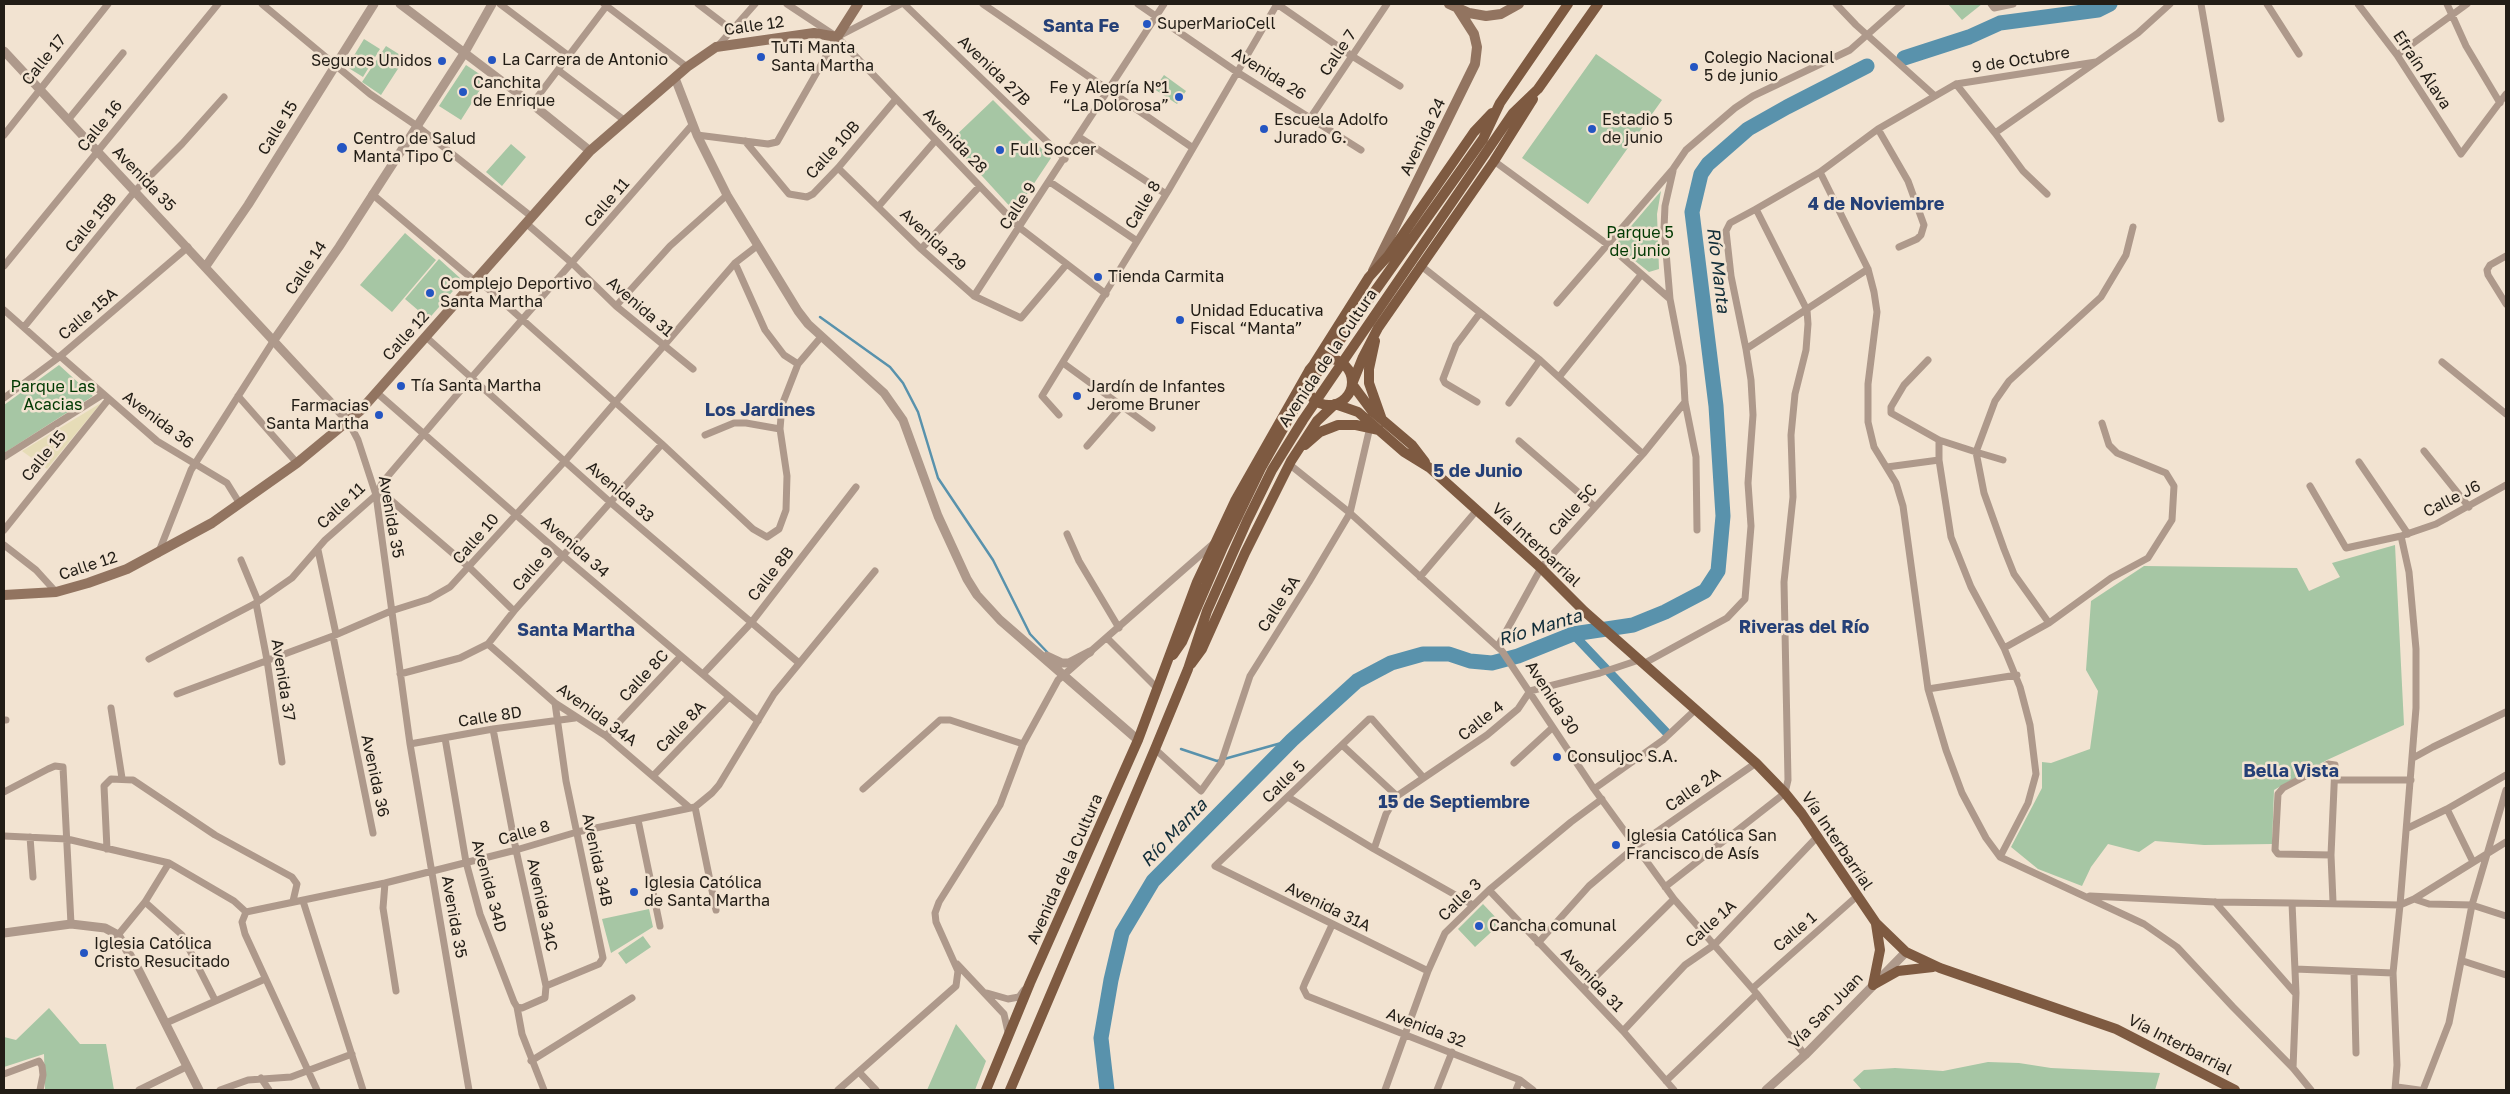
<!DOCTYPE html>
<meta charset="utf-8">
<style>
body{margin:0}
#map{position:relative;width:2510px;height:1094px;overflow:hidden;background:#f2e3d1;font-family:"Golos Text",sans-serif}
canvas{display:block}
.frame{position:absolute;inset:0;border:5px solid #221d16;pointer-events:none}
</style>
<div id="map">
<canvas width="2510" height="1094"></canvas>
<div class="frame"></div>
</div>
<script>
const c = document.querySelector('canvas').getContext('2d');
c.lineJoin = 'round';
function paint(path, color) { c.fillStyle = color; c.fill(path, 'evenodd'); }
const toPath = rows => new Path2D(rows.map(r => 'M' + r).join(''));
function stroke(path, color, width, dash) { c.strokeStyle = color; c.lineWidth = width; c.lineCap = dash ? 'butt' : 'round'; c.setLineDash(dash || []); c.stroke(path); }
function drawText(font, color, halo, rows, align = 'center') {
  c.font = font + ' "Golos Text",sans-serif'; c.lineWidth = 5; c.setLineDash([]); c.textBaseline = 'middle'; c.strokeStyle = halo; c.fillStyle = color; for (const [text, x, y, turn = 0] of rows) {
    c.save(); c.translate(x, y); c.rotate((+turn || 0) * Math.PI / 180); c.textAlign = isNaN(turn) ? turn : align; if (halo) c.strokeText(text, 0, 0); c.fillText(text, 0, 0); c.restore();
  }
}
paint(toPath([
 [1948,4,1982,4,1962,20],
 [364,39,380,49,363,77,347,67],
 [386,46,405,58,381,95,362,82],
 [1596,54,1662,100,1588,204,1522,158],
 [466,65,487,79,461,120,439,106],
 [1164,75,1186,91,1177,104,1154,89],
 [993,100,1051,158,1015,212,950,141],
 [511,144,526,157,502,186,486,172],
 [1661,191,1657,214,1659,269,1649,272,1615,245],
 [405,233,436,260,392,312,360,285],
 [439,259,460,278,459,284,426,322,417,314,419,311,405,299],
 [59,365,93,396,4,453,4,405],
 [2395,545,2404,725,2327,760,2274,790,2272,844,2204,845,2155,841,2139,852,2108,844,2091,867,2082,886,2038,869,2011,847,2042,788,2042,762,2051,763,2090,749,2098,691,2086,670,2091,601,2144,566,2297,568,2309,591,2340,577,2332,563],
 [1483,904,1501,923,1475,947,1458,929],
 [649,909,653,927,611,953,602,919],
 [643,936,651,947,626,964,618,953],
 [49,1008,80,1044,106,1044,114,1090,45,1090,44,1054,4,1067,4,1037,16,1040],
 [956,1024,986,1061,975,1090,927,1090],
 [1988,1062,2019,1063,2051,1068,2160,1073,2155,1090,1862,1090,1853,1080,1864,1070,1895,1068,1943,1071]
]), '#a6c6a4');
paint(toPath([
 [101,403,47,469,22,451]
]), '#e6dcb7');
stroke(toPath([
 [820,317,890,367,903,383,918,412,938,478,993,560,1030,634,1048,653],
 [1181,749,1217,761,1292,740]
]), '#5992ac', 2.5);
stroke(toPath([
 [1573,634,1666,732]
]), '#5992ac', 9);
stroke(toPath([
 [1904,58,1969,37,2000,23,2098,10,2110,4],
 [1107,1090,1101,1038,1111,980,1122,933,1153,881,1292,740,1357,681,1391,663,1423,654,1449,654,1470,661,1492,663,1518,656,1573,634,1633,625,1665,612,1705,591,1718,571,1723,516,1716,406,1692,212,1701,174,1708,164,1748,129,1787,107,1867,66]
]), '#5992ac', 15);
stroke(toPath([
 [262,4,370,94,417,126,532,217],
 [500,4,569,56],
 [604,4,687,67],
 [698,4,732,30],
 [787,4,837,37,1020,228,1106,294],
 [904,4,1065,159],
 [983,4,1193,148],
 [1138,4,1237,72,1361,150],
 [1277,4,1352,56,1400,86],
 [1836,4,1856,25,1935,96],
 [1991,4,1994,8,2013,4],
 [2201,4,2221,119],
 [2267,4,2299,54],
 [2358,4,2397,55,2461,154,2506,94],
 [2447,4,2466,46,2500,103],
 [717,47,755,4],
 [2397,55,2467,4],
 [558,70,624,120],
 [1956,84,1995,133,2138,33,2170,4],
 [532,104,608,4],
 [1311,117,1387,4],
 [68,120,123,53],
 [1878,129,1908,181,1924,225,1921,235,1917,239,1899,247],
 [1995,133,2023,171,2047,194],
 [4,135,108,4],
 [697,135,768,144,777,142,837,37,901,4],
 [1079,137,1166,194],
 [745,141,789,194,807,197,813,194,838,168,896,99],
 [1494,161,1607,244,1670,299,1683,366,1685,402,1696,457,1697,530],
 [838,168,921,249,974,296,1021,318,1066,265],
 [1820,172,1868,269,1874,292,1877,312,1868,384,1868,422,1874,447,1896,483,1903,506,1928,689,1946,750,1962,793,1986,838,2000,857,2144,924,2177,947,2233,1007,2293,1068,2311,1090],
 [1050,182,1137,241],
 [372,194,476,282],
 [878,207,935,141],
 [1756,209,1730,223,1726,231,1731,276,1746,349,1868,269],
 [527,224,572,263,616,306,693,369],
 [921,249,979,187],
 [2506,256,2490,265,2487,270,2488,275,2506,304],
 [735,263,765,330,784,355,798,364],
 [1420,265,1540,360,1643,454],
 [4,266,218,4],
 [478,280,662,444,753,529,767,537,779,529,786,510,787,476,780,429,782,405,798,364,821,337],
 [974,296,1164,4],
 [1670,299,1664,228,1665,206,1673,171],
 [1557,303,1673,169,1686,150,1735,108,1753,96,1850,50,1902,4],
 [616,306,670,246,727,195],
 [4,310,58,358],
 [24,327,135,191,182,144,224,97],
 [426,337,610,502,799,663],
 [60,356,157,441,227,483,240,504],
 [1928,360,1904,385,1891,407,1891,413,1939,440,1976,452,1995,401,2009,381,2101,297,2126,255,2133,227],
 [2442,362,2506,414],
 [1063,363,1152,428],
 [1559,377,1641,275],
 [376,392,563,556,758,721],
 [238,396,297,463],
 [4,398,58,358,188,247],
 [1477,402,1445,383,1443,379,1456,345,1480,313],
 [1509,403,1540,360],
 [1059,415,1042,396,1168,191,1277,4],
 [348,421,358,440,376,495,410,744,469,1090],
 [705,435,734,423,746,423,780,429],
 [1939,440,1939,460],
 [1519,441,1594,506],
 [1087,446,1122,406],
 [2424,451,2469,507],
 [4,457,102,395],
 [2003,460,1976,452,1984,493,2004,549,2014,574,2049,623,2004,648],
 [2359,462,2408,534],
 [1289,464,1350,513,1502,651,1594,789,1674,899,1757,994,1805,1055],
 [1887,467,1939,460,1951,537,1971,587,2004,648,2020,687,2030,725,2036,774,2028,803,2000,857],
 [2310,486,2346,548,2401,536,2436,524,2506,485],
 [376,495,386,496,470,568,514,611],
 [4,530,108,400],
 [1067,534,1079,561,1119,628],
 [2401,536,2409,572,2416,649,2416,708,2400,905,2414,899,2429,904,2472,905,2506,916],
 [4,545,36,570,56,592],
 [318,550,336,634],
 [158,554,191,470,274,340],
 [241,560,258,601],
 [1420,577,1477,510],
 [256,603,267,660,282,762],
 [2049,623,2111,578,2148,558,2172,520,2174,486,2166,473,2117,453,2109,445,2102,423],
 [333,636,373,833],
 [1108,639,1158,689],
 [488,644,555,703,606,736,690,808],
 [1498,646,1541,568,1552,555,1643,454,1685,402],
 [149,659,256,603,292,578,325,540,376,495,382,483,472,377,692,125],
 [1643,664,1727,618,1745,599,1751,526,1748,483,1753,415,1751,380,1746,349],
 [400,674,460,658,488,644,514,611,662,444],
 [703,674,751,623,856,487],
 [1928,689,2017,675],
 [177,694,333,636,391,611,429,599,450,587,564,462,716,285,735,263,757,246],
 [111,708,122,778],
 [4,720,6,720],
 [606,736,681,656],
 [445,738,466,862,480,914,514,1002,517,1007,522,1008,545,998,546,986,516,850,493,729],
 [410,744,493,729,575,718],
 [1342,745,1397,796],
 [1155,749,1201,791,1221,763,1250,676,1309,582,1350,513,1370,427],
 [2413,758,2433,747,2506,712],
 [1514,763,1552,728],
 [653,776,729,697],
 [1423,777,1372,719,1369,719,1215,866,1428,971],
 [2335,780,2411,780],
 [863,789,940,720,950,720,1023,744],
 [1594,789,1663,740,1694,711],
 [4,792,48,769,55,766,63,767,71,924],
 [1288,797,1374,849,1473,905],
 [695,807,716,910],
 [2447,809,2473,862],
 [638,820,660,926],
 [2408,828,2447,809,2506,775],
 [4,836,67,839,169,863,234,901,246,912,385,883,516,850,577,832,695,807,712,793,719,785,774,694,875,571],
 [30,837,33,877],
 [107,849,104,786,111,779,133,780,215,835,292,877,297,884,293,901],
 [1374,849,1386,814,1397,796,1487,735,1518,709,1530,691,1600,673,1639,660],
 [2331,855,2278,854,2275,850,2278,794,2283,788,2328,764,2335,765,2331,855,2333,902],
 [385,883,383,908,396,991],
 [1665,887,1785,793,1788,780,1784,582,1793,497,1791,435,1795,394,1806,350,1808,324,1807,310,1756,209,1820,172,1878,129,1956,84,2096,62],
 [1489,890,1623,1031,1674,1090],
 [2090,896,2215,902,2292,903,2296,993,2293,1068],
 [2414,899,2506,842],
 [303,901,363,1090],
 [145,902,182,935,215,1000],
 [2215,902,2295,993],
 [2292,903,2400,905,2393,973,2397,1065,2395,1090],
 [246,912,242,922,245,934,317,1090],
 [1332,925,1305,983,1303,988,1307,996,1520,1080,1533,1090],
 [118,935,145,902,169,863],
 [1538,943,1589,886,1635,847,1756,763],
 [2463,961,2506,975],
 [957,964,1004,1014,1008,1032],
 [2295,969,2393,973],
 [2354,972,2356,1053],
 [546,986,599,964,603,958,566,781,555,703],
 [1753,988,1856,897],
 [1583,989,1674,899],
 [987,993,1008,999,1019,997,1024,990],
 [517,1007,522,1034,544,1090],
 [166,1023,265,979],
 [1623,1031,1685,965,1714,945,1818,836],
 [531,1061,632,998],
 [859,1072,876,1090],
 [4,1074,39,1061,42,1066,43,1075,40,1090],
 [261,1078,269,1090],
 [1666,1081,1757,994],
 [2397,1087,2419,1090],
 [139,1090,186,1067],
 [220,1090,248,1080,291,1077,352,1054],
 [838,1090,956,986,958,971,936,922,935,913,939,902,1000,805,1023,744,1058,680,1213,544],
 [1385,1090,1428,971,1445,933,1489,890,1571,822,1602,799],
 [1437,1090,1452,1052],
 [1516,1090,1520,1080],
 [2423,1090,2449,1023,2472,905,2506,790]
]), '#ae998b', 7);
stroke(toPath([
 [400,4,532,104,590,151],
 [4,51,348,421],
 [675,78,697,135,727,195,798,311,808,324,884,393,903,420,938,516,967,579,977,595,1000,620,1138,740],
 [206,266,248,205,374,4],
 [274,340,339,247,465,52,492,4],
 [1047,656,1062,663,1069,663,1090,652],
 [4,933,71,924,105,928,118,935,138,969,199,1090],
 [1766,1090,1805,1055,1906,952]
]), '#ae998b', 9);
stroke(toPath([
 [1449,4,1469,13,1486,16,1501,14,1519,4],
 [1373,271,1475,64,1477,47,1474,34,1458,9],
 [4,595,56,592,88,583,127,569,212,523,297,463,360,411,590,151,687,67,716,47,814,33,837,37,858,4]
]), '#927460', 10);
stroke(toPath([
 [1375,341,1369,369,1369,383,1381,417],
 '1306 382a23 23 0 1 1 46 0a23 23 0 1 1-46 0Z',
 [1314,364,1369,277,1388,256,1474,132,1492,113],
 [1352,384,1363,357,1378,328,1494,161,1533,99],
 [1352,384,1372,411,1412,445,1425,462],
 [1335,404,1358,412,1404,452,1430,468,1541,568,1584,611,1756,763,1785,793,1802,814,1876,923,1906,952,1940,968,2116,1029,2235,1090],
 [1305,445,1320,432,1338,425,1356,425,1379,430],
 [1173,655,1182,642,1223,547,1261,468,1292,413,1321,367,1483,139,1500,103,1568,4],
 [1191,664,1202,649,1245,553,1291,461,1317,421,1335,404],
 [1873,985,1898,971,1933,967],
 [1873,985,1880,950,1876,924],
 [986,1090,1030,983,1138,740,1197,582,1235,501,1310,369],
 [1010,1090,1155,749,1188,669,1207,611,1247,521,1272,470,1303,420,1513,113,1538,89,1598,4]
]), '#7e5a41', 10);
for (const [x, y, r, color] of [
 [1147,24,5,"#2455c2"],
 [761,57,5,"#2455c2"],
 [492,60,5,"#2455c2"],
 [442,61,5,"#2455c2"],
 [1694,67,5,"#2455c2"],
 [463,92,5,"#2455c2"],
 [1179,97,5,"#2455c2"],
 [1264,129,5,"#2455c2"],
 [1592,129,5,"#2455c2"],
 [342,148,6,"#2455c2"],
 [1000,150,5,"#2455c2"],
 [1098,277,5,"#2455c2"],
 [430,293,5,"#2455c2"],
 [1180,320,5,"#2455c2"],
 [401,386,5,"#2455c2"],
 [1077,396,5,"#2455c2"],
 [379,415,5,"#2455c2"],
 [1557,757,5,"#2455c2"],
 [1616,845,5,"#2455c2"],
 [634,892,5,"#2455c2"],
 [1479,926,5,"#2455c2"],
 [84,953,5,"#2455c2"]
]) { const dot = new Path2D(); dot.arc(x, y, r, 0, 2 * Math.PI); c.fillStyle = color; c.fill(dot); stroke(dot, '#f2e3d1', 2); }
drawText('16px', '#221d16', '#f2e3d1', [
 ["SuperMarioCell",1157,24],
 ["TuTi Manta",771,48],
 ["Santa Martha",771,66],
 ["Colegio Nacional",1704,58],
 ["5 de junio",1704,76],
 ["La Carrera de Antonio",502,60],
 ["Seguros Unidos",432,61,"right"],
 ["Canchita",473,83],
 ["de Enrique",473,101],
 ["Fe y Alegría Nº1",1169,88,"right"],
 ["“La Dolorosa”",1169,106,"right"],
 ["Escuela Adolfo",1274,120],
 ["Jurado G.",1274,138],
 ["Estadio 5",1602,120],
 ["de junio",1602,138],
 ["Centro de Salud",353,139],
 ["Manta Tipo C",353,157],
 ["Full Soccer",1010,150],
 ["Tienda Carmita",1108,277],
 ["Complejo Deportivo",440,284],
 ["Santa Martha",440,302],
 ["Unidad Educativa",1190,311],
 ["Fiscal “Manta”",1190,329],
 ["Tía Santa Martha",411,386],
 ["Jardín de Infantes",1087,387],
 ["Jerome Bruner",1087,405],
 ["Farmacias",369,406,"right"],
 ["Santa Martha",369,424,"right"],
 ["Consuljoc S.A.",1567,757],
 ["Iglesia Católica San",1626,836],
 ["Francisco de Asís",1626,854],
 ["Iglesia Católica",644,883],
 ["de Santa Martha",644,901],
 ["Cancha comunal",1489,926],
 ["Iglesia Católica",94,944],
 ["Cristo Resucitado",94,962]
], 'left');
drawText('16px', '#221d16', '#f2e3d1', [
 ["Calle 12",754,26,-8],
 ["Calle 7",1338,53,-56],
 ["Calle 17",44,60,-51],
 ["9 de Octubre",2021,60,-9],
 ["Efraín Álava",2422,70,56],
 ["Avenida 27B",994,71,44],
 ["Avenida 26",1269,74,32],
 ["Calle 16",100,126,-51],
 ["Calle 15",278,128,-58],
 ["Avenida 24",1423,137,-64],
 ["Avenida 28",955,141,46],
 ["Calle 10B",833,150,-48],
 ["Avenida 35",144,179,46],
 ["Calle 11",607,203,-49],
 ["Calle 8",1143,205,-59],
 ["Calle 9",1018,206,-57],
 ["Calle 15B",91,223,-51],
 ["Avenida 29",933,240,43],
 ["Calle 14",306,268,-56],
 ["Avenida 31",640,307,41],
 ["Calle 15A",88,314,-40],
 ["Calle 12",406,336,-48],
 ["Avenida de la Cultura",1328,358,-56],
 ["Avenida 36",158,420,37],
 ["Calle 15",44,456,-51],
 ["Avenida 33",620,492,41],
 ["Calle J6",2452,499,-27],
 ["Calle 11",341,506,-43],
 ["Calle 5C",1573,510,-48],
 ["Avenida 35",391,517,80],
 ["Calle 10",476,539,-49],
 ["Vía Interbarrial",1536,545,43],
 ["Avenida 34",575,547,41],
 ["Calle 12",88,566,-18],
 ["Calle 9",533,569,-49],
 ["Calle 8B",771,574,-52],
 ["Calle 5A",1279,604,-57],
 ["Calle 8C",644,676,-47],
 ["Avenida 37",283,680,81],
 ["Avenida 30",1552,698,57],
 ["Avenida 34A",597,715,36],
 ["Calle 8D",490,717,-9],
 ["Calle 4",1481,721,-39],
 ["Calle 8A",681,727,-46],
 ["Avenida 36",375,776,78],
 ["Calle 5",1284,782,-44],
 ["Calle 2A",1693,790,-35],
 ["Calle 8",524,833,-16],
 ["Vía Interbarrial",1837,841,56],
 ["Avenida 34B",597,860,78],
 ["Avenida de la Cultura",1065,869,-66],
 ["Avenida 34D",489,886,75],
 ["Calle 3",1460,900,-44],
 ["Avenida 34C",542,905,78],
 ["Avenida 31A",1328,907,26],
 ["Avenida 35",454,917,80],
 ["Calle 1A",1711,924,-42],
 ["Calle 1",1795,932,-41],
 ["Avenida 31",1592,980,46],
 ["Vía San Juan",1826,1011,-46],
 ["Avenida 32",1426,1028,21],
 ["Vía Interbarrial",2180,1045,27]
]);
drawText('16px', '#003902', '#f2e3d1', [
 ["Parque 5",1640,233],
 ["de junio",1640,251],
 ["Parque Las",53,387],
 ["Acacias",53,405]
]);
drawText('bold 18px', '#254077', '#f2e3d1', [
 ["Santa Fe",1081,26],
 ["4 de Noviembre",1876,204],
 ["Los Jardines",760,410],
 ["5 de Junio",1478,471],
 ["Riveras del Río",1804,627],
 ["Santa Martha",576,630],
 ["Bella Vista",2291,771],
 ["15 de Septiembre",1454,802]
]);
drawText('italic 18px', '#112d39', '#f2e3d1', [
 ["Río Manta",1718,270,83],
 ["Río Manta",1540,628,-17],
 ["Río Manta",1174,833,-46]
]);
</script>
